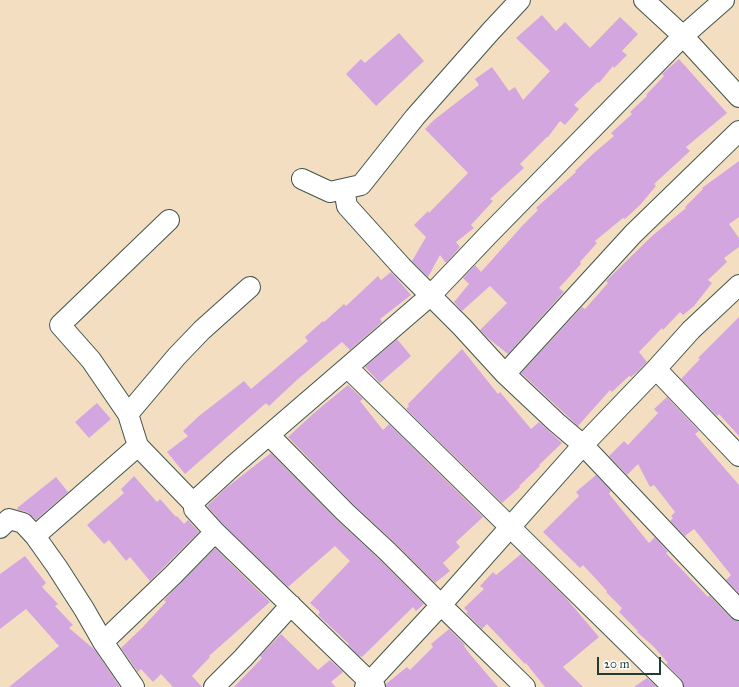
<!DOCTYPE html>
<style>
body{margin:0}
#map{position:relative;width:739px;height:687px;overflow:hidden;background:#f4dec1;font-family:"IM FELL Great Primer",serif}
canvas{display:block}
.scale{position:absolute;left:597px;top:657px;width:64px;height:18px;box-sizing:border-box;border:2px solid #1f3d34;border-top:0;padding-left:5px;font-size:12px;line-height:14px;white-space:nowrap;color:#1f3d34;-webkit-text-stroke:3px #fff;paint-order:stroke}
</style>
<div id="map">
<canvas width="739" height="687"></canvas>
<div class="scale">20 m</div>
</div>
<script>
const c = document.querySelector('canvas').getContext('2d');
c.lineJoin = 'round';
function paint(path, color) { c.fillStyle = color; c.fill(path, 'evenodd'); }
const toPath = rows => new Path2D(rows.map(r => 'M' + r).join(''));
function stroke(path, color, width, dash) { c.strokeStyle = color; c.lineWidth = width; c.lineCap = dash ? 'butt' : 'round'; c.setLineDash(dash || []); c.stroke(path); }
paint(toPath([
 [542,15,556,31,565,22,590,48,620,17,638,34,622,51,627,55,614,68,613,66,599,83,598,82,574,105,579,109,565,125,560,121,548,137,547,137,520,164,524,168,490,199,493,201,471,225,474,228,456,242,460,247,447,262,445,262,440,255,428,277,412,261,426,237,414,225,428,211,429,213,468,173,425,129,434,120,479,85,475,79,492,67,509,91,515,87,523,100,550,71,516,38],
 [399,33,424,61,376,106,346,74,361,59,365,63],
 [679,59,727,113,686,147,690,151,654,184,656,186,640,205,625,219,623,218,595,241,597,243,580,262,581,264,559,288,564,292,508,354,489,339,480,330,507,303,490,286,462,311,454,302,469,284,463,278,475,265,481,272,523,225,538,210,536,208,576,172,575,171,594,153,614,136,611,133,632,114,630,112,647,96,646,95,664,76,662,74],
 [739,161,739,217,729,224,739,238,739,247,724,258,727,262,708,280,712,283,694,306,683,315,680,312,663,330,662,328,639,352,647,362,637,372,631,377,629,376,612,392,610,390,578,426,521,373,582,307,585,309,608,283,606,281,608,279,652,236,686,208,685,207,703,189,702,188],
 [391,272,411,295,380,319,382,322,350,350,342,342,298,379,269,406,266,403,185,474,167,452,188,436,183,431,199,416,244,381,251,389,308,341,305,337,323,321,324,322,344,304,346,306,378,276,381,280],
 [739,317,739,436,719,414,717,416,681,379,700,359,698,358],
 [397,339,411,356,380,383,365,367],
 [462,349,498,394,500,392,531,429,539,422,562,443,539,465,540,466,519,486,520,487,502,503,406,409,409,406,408,404],
 [348,385,363,399,360,401,383,430,389,424,483,517,456,542,460,547,443,563,450,571,435,583,395,543,353,504,288,437,314,413],
 [667,397,699,431,695,434,739,485,739,593,726,580,731,575,694,529,685,536,670,521,673,518,671,516,675,512,654,485,650,487,638,464,627,475,609,456,624,441,628,445,658,413,654,409],
 [97,403,111,419,89,438,75,422],
 [271,453,337,520,379,559,424,604,416,611,413,607,362,657,361,656,360,657,348,645,349,644,318,615,320,612,310,603,350,561,335,546,288,587,223,524,207,506,226,488],
 [596,475,611,491,609,494,614,500,649,543,655,537,668,552,666,553,708,597,709,595,731,618,739,621,739,687,684,687,681,679,666,664,668,663,654,647,637,632,638,631,619,612,622,608,606,592,607,591,583,565,580,568,543,532,579,496,576,492],
 [134,476,157,502,160,499,176,517,177,516,184,524,188,520,199,532,150,581,130,557,126,561,109,540,104,544,87,525,124,493,121,489],
 [56,477,68,492,36,520,27,512,18,510,17,508],
 [215,548,270,602,209,656,210,657,192,676,202,687,173,687,161,674,153,682,141,669,138,672,121,648,142,628,166,602,164,600],
 [521,554,565,597,599,637,563,667,583,687,545,687,526,663,525,664,487,624,482,629,466,613,468,612,464,608,484,589,480,586,493,572,496,575],
 [25,556,46,583,42,587,58,604,55,606,73,625,69,628,95,650,120,687,9,687,59,646,26,609,0,629,0,574],
 [449,629,465,645,464,646,469,653,498,687,386,687,386,684,407,667,410,670,433,647,431,644],
 [281,634,318,670,330,660,343,672,331,682,336,687,234,687,262,658,260,656],
 [647,678,657,687,634,687]
]), '#d4a6e0');
const street = toPath([
 [644,0,683,36,739,97],
 [302,179,330,192,361,185,415,117,491,31,520,0],
 [344,189,347,206,402,267,462,327,505,374,556,422,583,445,739,610],
 [348,368,673,687],
 [656,369,739,456],
 [505,374,633,234,739,131],
 [128,414,91,360,60,325,169,220],
 [269,435,345,512,387,551,441,605,525,687],
 [194,504,138,446,128,414,177,356,202,330,250,287],
 [0,528,9,519,23,523,35,536,57,567,84,609,103,642],
 [35,536,138,446],
 [134,687,103,642,173,575,215,532],
 [214,687,243,658,291,605],
 [365,687,441,605,583,445,656,369,691,330,739,285],
 [375,687,215,532,194,509,194,504,197,499,234,465,430,296,490,233,683,36,724,0]
]);
stroke(street, '#3f5549', 22);
stroke(street, '#fff', 20);
</script>
